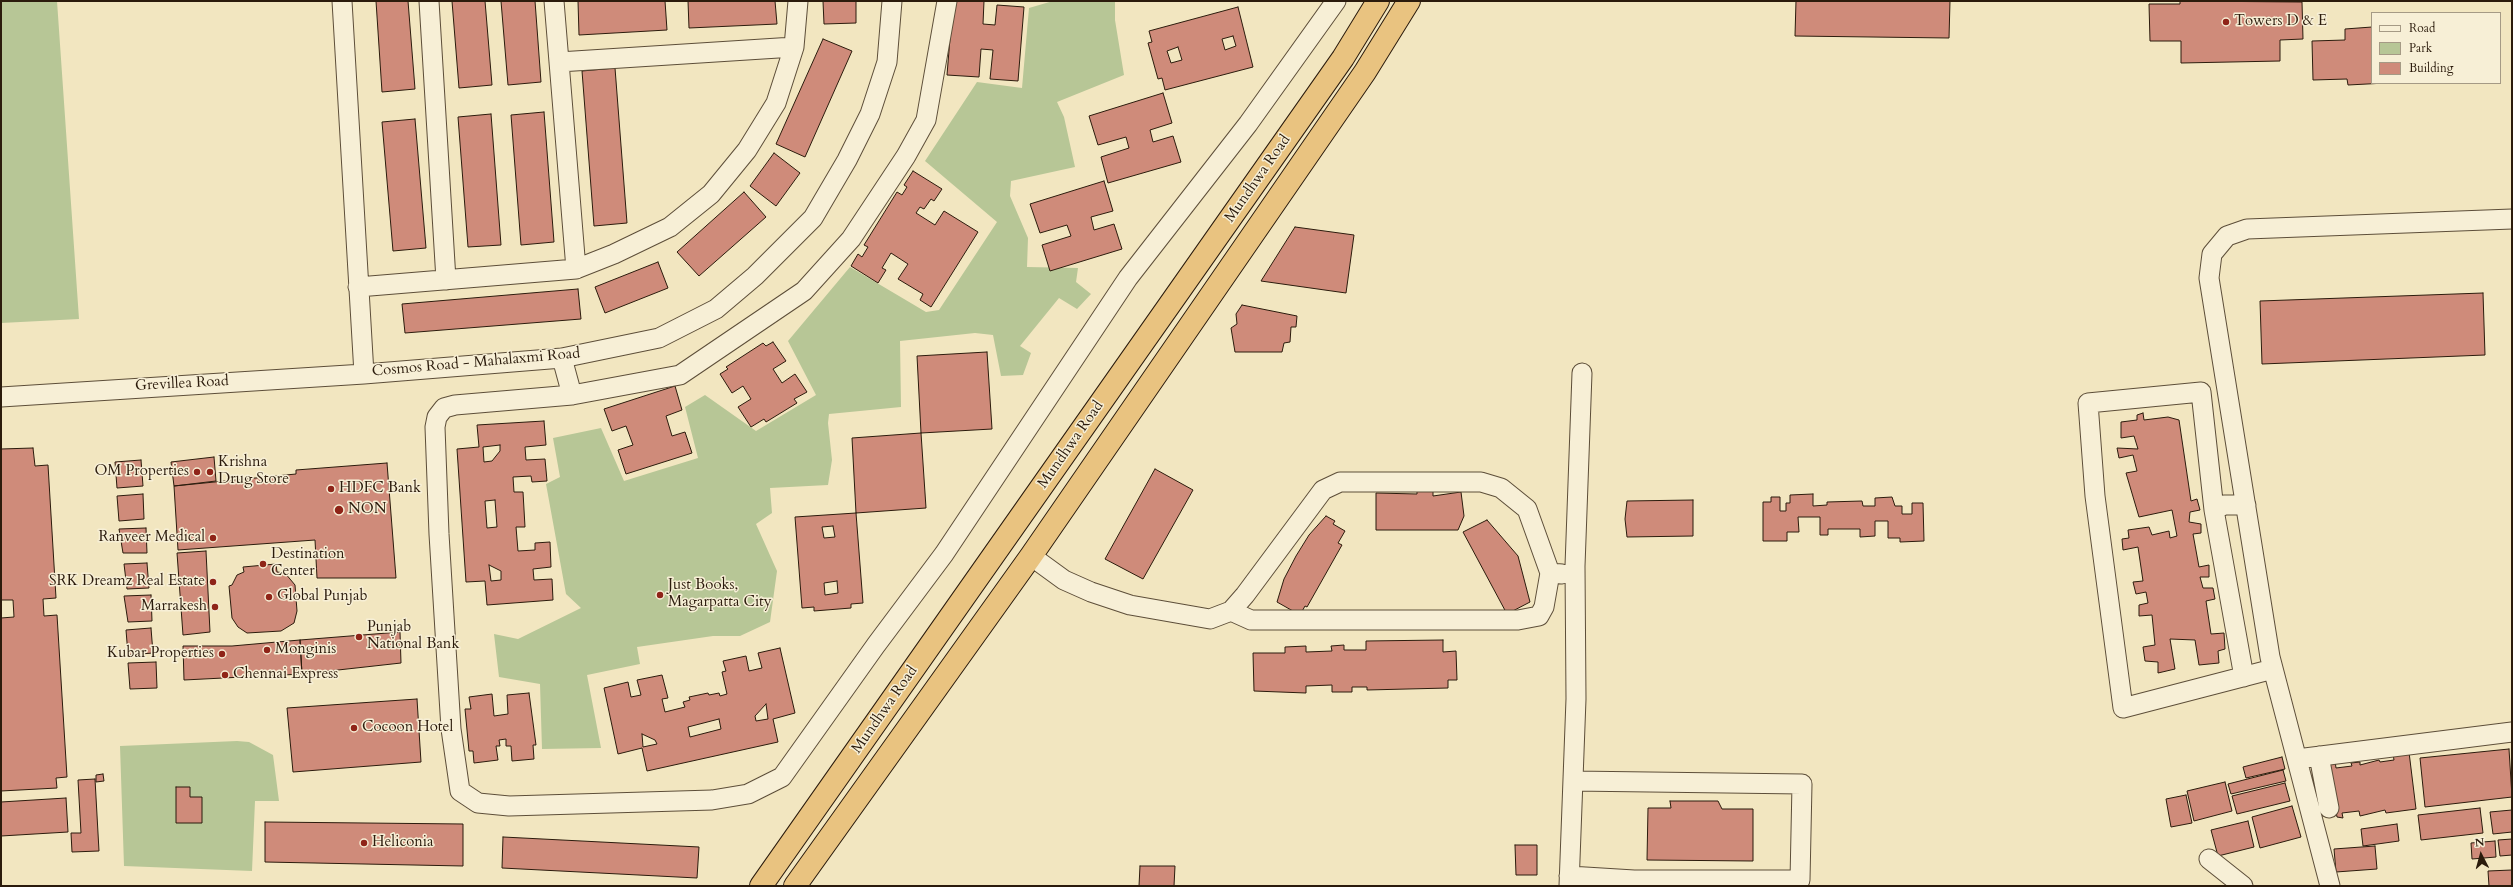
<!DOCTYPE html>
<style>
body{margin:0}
#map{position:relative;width:2513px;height:887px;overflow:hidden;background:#f2e6c0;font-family:Cardo,serif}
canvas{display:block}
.frame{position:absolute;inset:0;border:2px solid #2b1b0c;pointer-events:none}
.legend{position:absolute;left:2371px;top:12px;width:130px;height:72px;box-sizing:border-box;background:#f7efd6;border:1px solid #a59a85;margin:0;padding:5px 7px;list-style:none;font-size:12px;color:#2b1b0c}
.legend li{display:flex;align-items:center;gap:8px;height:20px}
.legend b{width:20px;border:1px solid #a59a85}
.north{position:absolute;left:2461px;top:835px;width:40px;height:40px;-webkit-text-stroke:3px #f7efd6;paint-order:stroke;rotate:354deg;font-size:11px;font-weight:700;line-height:16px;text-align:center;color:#2b1b0c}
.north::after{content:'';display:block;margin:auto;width:14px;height:18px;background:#2b1b0c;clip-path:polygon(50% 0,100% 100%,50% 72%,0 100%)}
</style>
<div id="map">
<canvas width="2513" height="887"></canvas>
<div class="frame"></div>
<ul class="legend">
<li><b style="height:5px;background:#f7efd6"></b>Road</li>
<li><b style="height:11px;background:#b7c696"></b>Park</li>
<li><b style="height:11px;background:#cf8b7a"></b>Building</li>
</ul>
<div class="north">N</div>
</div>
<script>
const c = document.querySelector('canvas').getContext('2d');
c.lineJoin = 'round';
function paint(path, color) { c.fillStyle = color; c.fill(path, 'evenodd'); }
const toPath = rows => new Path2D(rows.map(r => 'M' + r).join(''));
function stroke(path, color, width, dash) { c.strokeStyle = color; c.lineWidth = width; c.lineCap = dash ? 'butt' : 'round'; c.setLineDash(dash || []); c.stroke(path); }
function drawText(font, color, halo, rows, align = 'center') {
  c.font = font + ' Cardo,serif'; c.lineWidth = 3; c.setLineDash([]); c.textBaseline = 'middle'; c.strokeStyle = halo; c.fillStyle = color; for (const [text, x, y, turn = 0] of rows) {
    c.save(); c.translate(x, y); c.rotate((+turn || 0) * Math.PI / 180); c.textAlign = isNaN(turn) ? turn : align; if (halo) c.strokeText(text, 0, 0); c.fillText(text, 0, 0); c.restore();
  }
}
paint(toPath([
 [1,1,57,1,79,319,1,323],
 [1053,1,1115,1,1115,20,1124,75,1057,102,1064,117,1075,167,1011,181,1010,196,1028,238,1027,267,1078,268,1076,282,1091,294,1077,309,1059,298,1020,346,1031,353,1023,375,1001,376,993,335,975,333,900,341,901,407,829,414,828,423,832,460,828,485,770,488,772,513,756,524,777,571,770,622,740,636,713,636,637,647,640,664,587,675,601,748,542,749,540,684,499,677,494,634,518,639,581,608,566,594,546,484,560,477,553,438,601,428,624,481,698,458,685,407,705,395,756,431,816,395,788,341,850,267,926,312,939,310,997,222,925,161,977,82,1022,88,1029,8],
 [237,741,249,742,273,755,279,801,255,801,252,871,124,866,120,746]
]), '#b7c696');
const building = toPath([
 [376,1,408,1,415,89,382,92,376,1],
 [452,1,485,1,492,85,459,88,452,1],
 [501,1,535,1,541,82,508,85,501,1],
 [578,1,665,1,667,30,579,35,578,1],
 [688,1,775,1,777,24,689,28,688,1],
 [823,1,856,1,856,23,824,24,823,1],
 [953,1,984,1,983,24,995,25,997,5,1024,7,1018,81,990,79,993,50,981,49,979,77,947,75,953,1],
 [1796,1,1950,1,1949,38,1795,36,1796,1],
 [2180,1,2302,2,2303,39,2280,40,2280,61,2181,63,2181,41,2150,41,2149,4,2180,4,2180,1],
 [1238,7,1253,67,1165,90,1162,78,1158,79,1148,43,1152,42,1149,31,1238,7],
 [1233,36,1236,46,1225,50,1222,39,1233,36],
 [1178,47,1182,60,1171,63,1167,51,1178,47],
 [2372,27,2372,83,2386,83,2348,85,2347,79,2313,80,2312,41,2345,40,2345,29,2372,27],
 [823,39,852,51,805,157,776,144,823,39],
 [615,68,627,223,594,226,582,71,615,68],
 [1163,93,1172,123,1150,130,1153,142,1173,136,1181,162,1108,183,1101,157,1129,148,1126,137,1098,145,1089,116,1163,93],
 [544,112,554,242,521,245,511,115,544,112],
 [491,114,501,245,468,247,458,117,491,114],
 [415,119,426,248,393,251,382,122,415,119],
 [774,153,800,173,776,206,750,186,774,153],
 [913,171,942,189,934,201,931,199,924,209,920,207,916,213,935,225,944,211,978,232,931,307,920,300,923,294,898,279,908,264,891,253,882,268,886,270,878,283,851,266,858,254,862,257,868,247,864,245,897,192,902,195,907,187,904,185,913,171],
 [1104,181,1113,211,1091,217,1094,230,1114,224,1122,249,1050,271,1042,245,1071,236,1067,225,1040,233,1030,204,1104,181],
 [744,192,766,217,699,276,677,252,744,192],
 [1295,227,1354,235,1346,293,1261,281,1295,227],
 [658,262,668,288,605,313,595,287,658,262],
 [578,289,581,319,405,333,402,304,578,289],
 [2483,293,2485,355,2262,364,2260,301,2483,293],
 [1242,305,1297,316,1296,327,1291,327,1290,342,1284,343,1282,352,1235,352,1231,328,1237,324,1236,314,1242,305],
 [773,342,786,361,773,369,782,383,795,374,807,392,794,399,797,403,766,422,764,419,751,427,738,407,751,399,743,386,732,393,720,374,728,369,726,367,763,343,766,346,773,342],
 [987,352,992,429,921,433,917,356,987,352],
 [675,386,682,410,666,416,672,436,685,432,692,453,626,474,618,450,633,445,626,426,612,431,604,409,675,386],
 [2143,413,2144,420,2168,417,2179,420,2191,501,2197,499,2200,510,2190,512,2189,522,2201,524,2201,533,2193,534,2199,567,2209,565,2209,577,2200,577,2203,588,2213,588,2215,599,2206,601,2211,634,2224,633,2225,649,2218,651,2219,663,2199,665,2195,640,2170,639,2175,669,2158,673,2158,662,2145,661,2143,647,2155,645,2152,615,2139,616,2139,605,2148,603,2146,592,2136,594,2133,582,2143,581,2138,547,2123,550,2122,539,2129,538,2128,530,2149,527,2152,535,2169,531,2170,538,2177,536,2172,510,2139,517,2126,473,2137,471,2133,455,2119,458,2117,448,2138,449,2134,436,2121,438,2121,422,2137,420,2137,415,2143,413],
 [544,421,546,445,525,447,526,460,545,459,547,481,532,482,531,476,513,477,514,492,523,492,525,527,516,527,518,551,535,550,535,543,550,542,551,567,533,569,534,580,552,579,553,600,487,605,485,581,466,582,457,449,479,447,477,425,544,421],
 [500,445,500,451,492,461,484,462,483,447,500,445],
 [495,500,497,527,487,528,485,501,495,500],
 [489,565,501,571,501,580,491,581,489,565],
 [921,433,926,508,856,513,852,438,921,433],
 [33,448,35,466,48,465,56,598,43,599,44,616,57,615,67,777,56,778,57,788,1,791,1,618,14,617,13,600,1,600,1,449,33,448],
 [214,457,216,481,174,486,171,462,214,457],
 [141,460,143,486,117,488,115,462,141,460],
 [387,463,396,578,317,578,315,540,178,550,174,486,296,474,296,470,387,463],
 [1155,469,1193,490,1143,579,1105,559,1155,469],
 [1433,487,1433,496,1461,492,1464,516,1458,530,1376,530,1376,493,1417,494,1417,488,1433,487],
 [143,494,144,519,119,521,117,496,143,494],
 [1813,494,1813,506,1827,505,1827,502,1862,501,1863,506,1875,506,1875,498,1892,497,1895,506,1902,506,1902,514,1912,514,1912,503,1923,503,1924,541,1900,542,1900,538,1888,538,1888,521,1875,521,1875,536,1860,537,1860,529,1828,529,1828,535,1820,535,1820,517,1798,517,1799,532,1787,532,1787,541,1763,541,1763,502,1771,502,1771,497,1780,497,1780,511,1786,511,1786,503,1790,503,1790,495,1813,494],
 [1693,500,1693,536,1627,537,1625,519,1627,501,1693,500],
 [856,513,863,603,851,604,851,608,814,611,814,607,802,608,795,517,856,513],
 [833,526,835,537,824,538,822,527,833,526],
 [837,581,838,593,825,595,824,583,837,581],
 [1326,516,1335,521,1333,524,1345,531,1338,543,1342,545,1307,607,1305,606,1300,615,1277,602,1284,579,1296,556,1309,535,1326,516],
 [1487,520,1518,556,1530,602,1507,614,1463,532,1487,520],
 [146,528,147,553,123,553,119,529,146,528],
 [206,551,210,632,183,635,177,553,206,551],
 [147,563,149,588,127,589,124,564,147,563],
 [276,564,277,572,285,573,295,585,297,611,294,623,281,631,247,633,238,627,232,618,229,586,232,585,237,575,244,572,243,567,276,564],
 [151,595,152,621,128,622,124,596,151,595],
 [151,628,153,653,128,655,126,630,151,628],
 [400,632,401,663,302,674,300,640,400,632],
 [300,640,302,674,184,680,183,646,232,646,300,640],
 [1443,640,1443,652,1456,651,1457,680,1448,680,1448,688,1367,690,1367,687,1352,687,1352,692,1332,692,1332,685,1306,686,1306,693,1254,691,1253,653,1285,653,1285,647,1306,646,1306,652,1332,651,1331,646,1344,645,1344,650,1366,650,1366,641,1443,640],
 [780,648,795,713,773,719,778,742,647,771,642,748,618,754,604,688,628,682,631,697,641,695,637,680,662,675,668,698,662,699,665,712,685,707,683,702,690,700,689,697,708,693,709,695,719,693,720,696,727,694,722,672,726,671,723,661,746,656,749,671,762,668,758,653,780,648],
 [766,704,768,719,756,721,755,716,766,704],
 [719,719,721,729,690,737,688,727,719,719],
 [642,734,655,740,657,744,643,747,642,734],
 [156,662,157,688,130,689,128,663,156,662],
 [529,693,536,745,533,745,534,759,512,761,511,746,506,746,506,739,499,740,500,746,496,746,498,760,474,763,473,751,469,751,465,709,471,709,469,697,492,694,494,716,508,714,507,695,529,693],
 [417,699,421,762,293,772,287,708,417,699],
 [2509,749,2512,797,2425,807,2420,758,2509,749],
 [2409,752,2416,809,2386,813,2385,810,2360,816,2359,811,2342,813,2343,818,2337,817,2327,765,2335,761,2336,768,2352,766,2351,763,2360,762,2360,765,2379,760,2380,762,2394,760,2393,754,2409,752],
 [2282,757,2285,769,2246,778,2243,767,2282,757],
 [2283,770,2286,781,2231,794,2228,784,2283,770],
 [103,774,104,781,96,782,96,775,103,774],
 [95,779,99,851,72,852,71,833,81,833,78,780,95,779],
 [2225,782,2232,811,2194,821,2187,791,2225,782],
 [2285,783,2290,801,2237,814,2232,796,2285,783],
 [176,787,190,787,190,797,202,797,202,823,176,823,176,787],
 [2186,795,2192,823,2171,827,2166,799,2186,795],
 [66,798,68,832,1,836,1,802,66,798],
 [1670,801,1718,801,1722,809,1753,809,1753,861,1647,860,1648,808,1671,808,1670,801],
 [2292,806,2301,837,2260,848,2252,817,2292,806],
 [2480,808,2483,833,2421,840,2418,815,2480,808],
 [2512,810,2512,832,2493,834,2490,812,2512,810],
 [2248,821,2254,847,2218,856,2211,830,2248,821],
 [265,822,463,824,463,866,265,862,265,822],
 [2397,824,2399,841,2363,846,2361,829,2397,824],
 [503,837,699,847,697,878,502,868,503,837],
 [2512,839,2512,855,2500,856,2498,840,2512,839],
 [2495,841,2496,857,2472,859,2471,843,2495,841],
 [1515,845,1537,845,1537,875,1516,875,1515,845],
 [2375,846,2377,869,2336,872,2334,849,2375,846],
 [1140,866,1175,866,1174,886,1139,886,1140,866],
 [2512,870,2512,886,2489,886,2488,871,2512,870]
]);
paint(building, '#cf8b7a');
stroke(building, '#2b1b0c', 1);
const minor = toPath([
 [342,1,364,374],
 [429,1,446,280],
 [554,1,576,269],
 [947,1,926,120,906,156,851,239,804,291,680,375,572,395,455,405,444,408,437,417,435,427,439,534,451,729,460,791,478,803,509,806,712,800,748,794,782,777,876,645,944,554,1128,278,1248,124,1336,1],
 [559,62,794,47],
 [358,287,576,269,614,254,670,227,711,194,747,150,776,103,794,47,798,1],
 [562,358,572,395],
 [1,397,364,374,562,358,659,338,716,309,755,276,813,218,847,160,870,114,887,62,892,1],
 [2214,510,2201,392,2088,403,2095,496,2123,708,2273,669],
 [1031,556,1064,580,1091,592,1130,605,1210,619,1231,611,1245,595,1323,490,1340,482,1481,482,1501,488,1527,509,1550,573],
 [1231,611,1251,620,1518,620,1539,616,1544,607,1550,573,1562,574],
 [2244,677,2214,510,2224,505,2246,505],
 [2319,756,2329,808],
 [2297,759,2512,732],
 [2209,859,2243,886],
 [1569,876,1634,880,1800,880,1802,784,1573,781],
 [1569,886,1576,699,1575,566,1582,373],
 [2330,886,2270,657,2209,278,2212,254,2227,236,2247,229,2512,219]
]);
const trunk = toPath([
 [761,886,1343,58,1378,1],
 [795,886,1031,556,1365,72,1409,1]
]);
stroke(minor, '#5d4e39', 21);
stroke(trunk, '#2b1b0c', 24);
stroke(minor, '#f7efd6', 19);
stroke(trunk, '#e9c380', 22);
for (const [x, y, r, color] of [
 [2226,22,4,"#8f2418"],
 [197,472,4,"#8f2418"],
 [210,472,4,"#8f2418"],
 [331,489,4,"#8f2418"],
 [339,510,5,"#8f2418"],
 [213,538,4,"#8f2418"],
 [263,564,4,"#8f2418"],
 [213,582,4,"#8f2418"],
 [660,595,4,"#8f2418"],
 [269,597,4,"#8f2418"],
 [215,607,4,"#8f2418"],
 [359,637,4,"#8f2418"],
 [267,650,4,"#8f2418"],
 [222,654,4,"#8f2418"],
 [225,675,4,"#8f2418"],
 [354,728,4,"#8f2418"],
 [364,843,4,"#8f2418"]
]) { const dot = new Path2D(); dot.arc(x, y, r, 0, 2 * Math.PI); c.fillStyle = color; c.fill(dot); stroke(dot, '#f7efd6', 1.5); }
drawText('15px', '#2b1b0c', '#f7efd6', [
 ["Towers D & E",2234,22],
 ["Krishna",218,463],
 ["Drug Store",218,480],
 ["OM Properties",189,472,"right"],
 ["HDFC Bank",339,489],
 ["NON",348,510],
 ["Ranveer Medical",205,538,"right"],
 ["Destination",271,555],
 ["Center",271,572],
 ["SRK Dreamz Real Estate",205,582,"right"],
 ["Just Books,",668,586],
 ["Magarpatta City",668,603],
 ["Global Punjab",277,597],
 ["Marrakesh",207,607,"right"],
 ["Punjab",367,628],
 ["National Bank",367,645],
 ["Monginis",275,650],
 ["Kubar Properties",214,654,"right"],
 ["Chennai Express",233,675],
 ["Cocoon Hotel",362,728],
 ["Heliconia",372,843]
], 'left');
drawText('15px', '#2b1b0c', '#f7efd6', [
 ["Mundhwa Road",1258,179,-55],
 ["Cosmos Road - Mahalaxmi Road",476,363,-5],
 ["Grevillea Road",182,384,-3],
 ["Mundhwa Road",1071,445,-55],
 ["Mundhwa Road",885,710,-55]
]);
</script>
